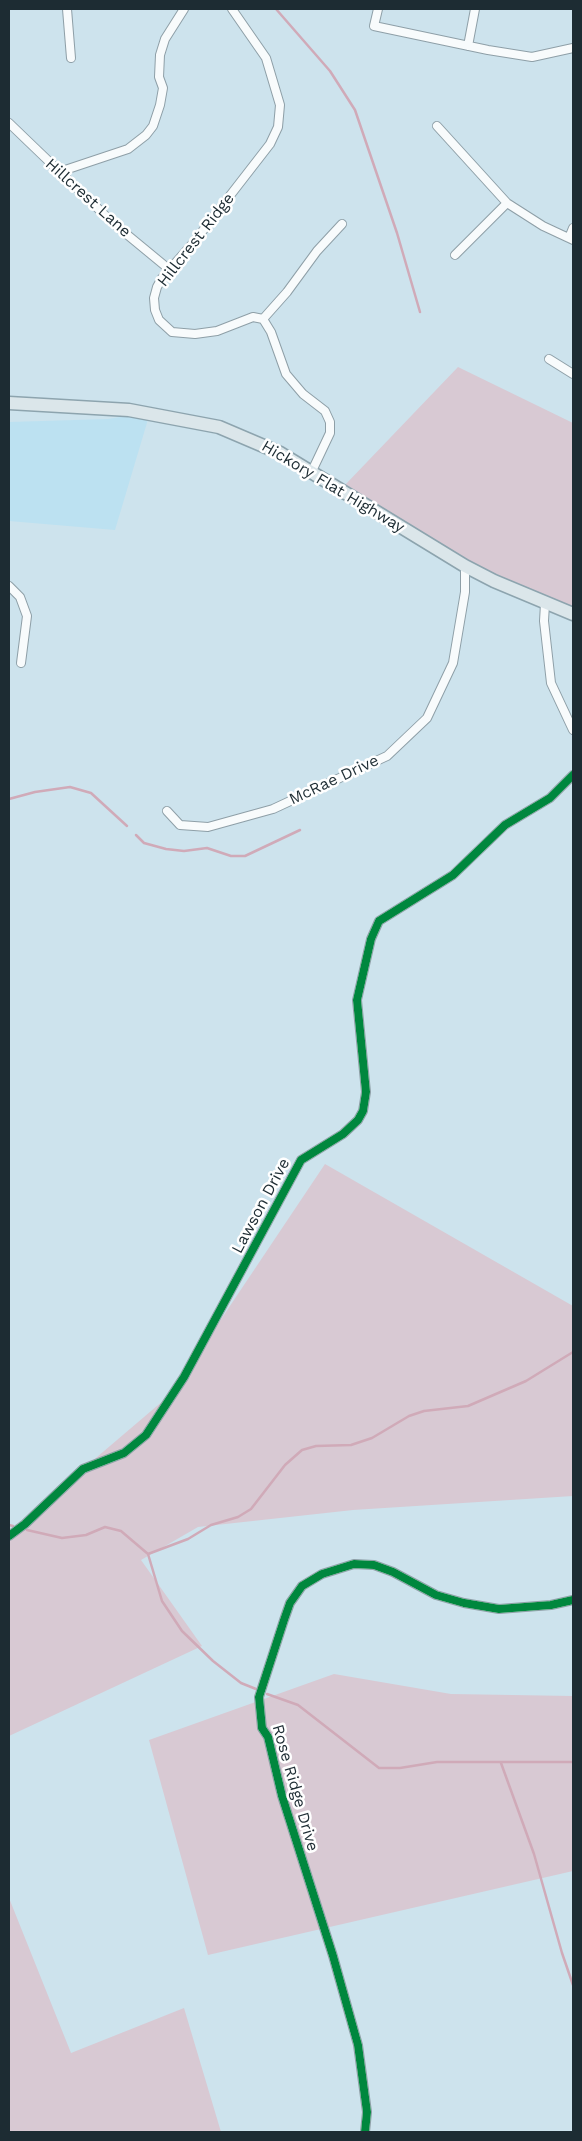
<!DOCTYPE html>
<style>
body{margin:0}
#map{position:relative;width:582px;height:2141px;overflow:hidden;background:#cde3ed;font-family:"Work Sans",sans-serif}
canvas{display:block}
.frame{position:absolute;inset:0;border:10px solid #1d2c33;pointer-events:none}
</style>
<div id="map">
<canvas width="582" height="2141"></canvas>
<div class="frame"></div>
</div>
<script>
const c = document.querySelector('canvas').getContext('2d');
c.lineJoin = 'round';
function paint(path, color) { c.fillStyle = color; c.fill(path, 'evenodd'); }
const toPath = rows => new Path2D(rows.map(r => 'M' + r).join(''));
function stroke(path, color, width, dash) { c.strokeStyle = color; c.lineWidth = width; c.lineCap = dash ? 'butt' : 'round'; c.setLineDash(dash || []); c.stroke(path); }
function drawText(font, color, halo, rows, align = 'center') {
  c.font = font + ' "Work Sans",sans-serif'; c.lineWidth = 5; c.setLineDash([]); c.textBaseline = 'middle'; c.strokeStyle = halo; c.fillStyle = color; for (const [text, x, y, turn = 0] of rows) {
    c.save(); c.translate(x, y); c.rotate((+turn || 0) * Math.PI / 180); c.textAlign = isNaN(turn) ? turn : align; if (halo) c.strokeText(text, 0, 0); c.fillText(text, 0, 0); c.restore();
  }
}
paint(toPath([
 [126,416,149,416,115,530,9,521,9,422,108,419]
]), '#bce1f1');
paint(toPath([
 [458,367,573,423,573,620,536,605,344,486],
 [325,1164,573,1306,573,1496,353,1510,198,1527,141,1560,202,1646,9,1736,9,1532,171,1394],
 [334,1674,451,1694,573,1696,573,1871,208,1955,149,1740],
 [9,1898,71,2053,184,2008,221,2132,9,2132]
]), '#d8c9d3');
stroke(toPath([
 [276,9,330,71,355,110,397,233,420,312],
 [9,799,35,792,70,787,91,793,127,826],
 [136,835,144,843,166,849,184,851,207,848,231,856,245,856,300,830],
 [9,1525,13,1526],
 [27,1530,62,1538,86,1535,105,1527,121,1531,148,1554,162,1601,182,1631,213,1661,241,1683,256,1689],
 [148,1554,188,1539,211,1525,238,1517,251,1509,285,1465,302,1450,316,1446,351,1445,372,1438,409,1416,424,1411,468,1406,526,1381,573,1352],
 [267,1694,298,1705,379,1768,400,1768,437,1762,573,1762],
 [501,1763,534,1854,562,1953,573,1985]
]), '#d0aab8', 2.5);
const minor = toPath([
 [67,9,71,58],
 [232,9,266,58,280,105,278,127,270,144,194,242,162,278,157,287,154,298,155,310,159,320,172,332,195,334,217,331,253,317,263,319,287,292,317,251,342,224],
 [378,9,374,26,488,50,532,57,573,48],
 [468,46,475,9],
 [9,123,113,223,170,270],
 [437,126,507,203,543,226,573,240],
 [59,172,128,149,146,135,153,126,160,105,163,88,159,77,160,55,165,39,184,9],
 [569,238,573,228],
 [455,255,507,203],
 [263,319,271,332,286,374,303,394,325,411,330,422,330,433,312,471],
 [549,359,573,374],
 [9,586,20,597,27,616,21,663],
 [545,604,544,621,551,683,573,730],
 [167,811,180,825,208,827,273,809,387,756,427,718,453,663,465,592,465,566],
 [9,1536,25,1524,83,1469,124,1453,146,1435,184,1377,301,1160,343,1134,358,1120,363,1111,366,1092,357,1000,371,939,379,921,453,875,505,825,550,798,573,775],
 [365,2132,367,2112,358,2045,333,1956,282,1796,268,1737,262,1728,259,1697,284,1620,290,1603,302,1586,322,1574,354,1564,374,1565,393,1572,436,1595,464,1603,499,1609,551,1605,573,1600]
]);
const primary = toPath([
 [9,403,129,410,219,427,280,453,465,566,494,581,573,614]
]);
stroke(minor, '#8e9fa7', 10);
stroke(primary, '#8da4ae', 15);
stroke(minor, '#f8fbfc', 8);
stroke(primary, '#dbe6ea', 12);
stroke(toPath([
 [9,1536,25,1524,83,1469,124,1453,146,1435,184,1377,301,1160,343,1134,358,1120,363,1111,366,1092,357,1000,371,939,379,921,453,875,505,825,550,798,573,775],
 [365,2132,367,2112,358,2045,333,1956,282,1796,268,1737,262,1728,259,1697,284,1620,290,1603,302,1586,322,1574,354,1564,374,1565,393,1572,436,1595,464,1603,499,1609,551,1605,573,1600]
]), '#00873e', 8);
drawText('16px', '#1d2c33', '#fff', [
 ["Hillcrest Lane",88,198,42],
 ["Hillcrest Ridge",196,240,-52],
 ["Hickory Flat Highway",333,487,31],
 ["McRae Drive",334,780,-25],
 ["Lawson Drive",261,1206,-62],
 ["Rose Ridge Drive",295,1788,74]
]);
</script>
